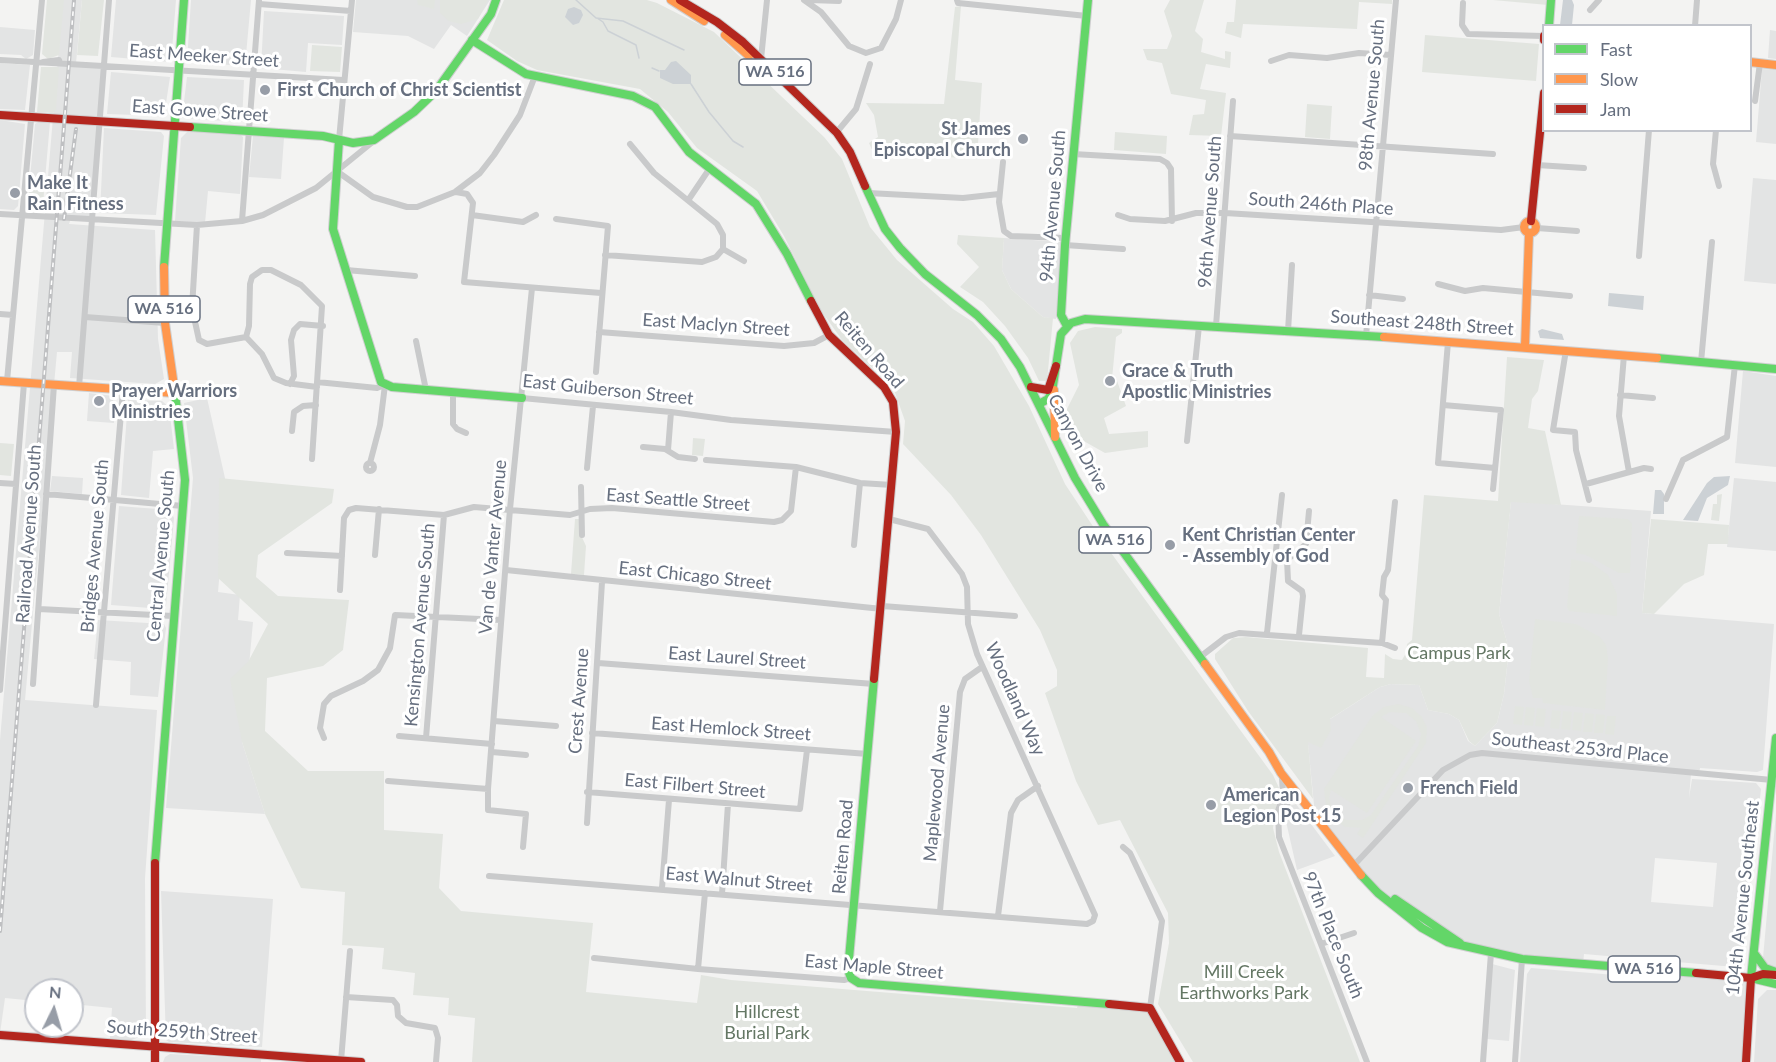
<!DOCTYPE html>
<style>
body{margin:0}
#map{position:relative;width:1776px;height:1062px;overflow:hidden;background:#f3f3f2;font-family:Lato,sans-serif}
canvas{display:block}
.legend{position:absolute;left:1542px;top:24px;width:210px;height:108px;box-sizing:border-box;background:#fff;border:2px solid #c2c5cc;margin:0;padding:8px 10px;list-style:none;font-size:18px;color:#666f7f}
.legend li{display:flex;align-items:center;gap:12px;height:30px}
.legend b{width:30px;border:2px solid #c2c5cc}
.north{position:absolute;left:24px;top:978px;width:60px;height:60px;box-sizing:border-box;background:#fff;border:2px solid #c2c5cc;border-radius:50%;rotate:5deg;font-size:16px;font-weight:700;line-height:24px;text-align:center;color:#666f7f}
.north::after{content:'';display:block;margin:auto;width:21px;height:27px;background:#979da7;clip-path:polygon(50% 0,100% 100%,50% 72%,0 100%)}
</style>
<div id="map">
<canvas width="1776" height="1062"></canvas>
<ul class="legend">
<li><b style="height:8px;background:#63d668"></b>Fast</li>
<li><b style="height:8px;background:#ff974d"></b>Slow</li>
<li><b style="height:8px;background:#b3261e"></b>Jam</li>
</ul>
<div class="north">N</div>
</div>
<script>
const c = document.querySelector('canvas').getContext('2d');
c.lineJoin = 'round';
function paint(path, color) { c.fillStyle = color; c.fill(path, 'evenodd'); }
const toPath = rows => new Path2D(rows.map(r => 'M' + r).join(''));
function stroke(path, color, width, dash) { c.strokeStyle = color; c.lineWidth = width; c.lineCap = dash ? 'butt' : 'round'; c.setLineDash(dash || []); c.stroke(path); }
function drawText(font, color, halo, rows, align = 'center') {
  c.font = font + ' Lato,sans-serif'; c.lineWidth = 6; c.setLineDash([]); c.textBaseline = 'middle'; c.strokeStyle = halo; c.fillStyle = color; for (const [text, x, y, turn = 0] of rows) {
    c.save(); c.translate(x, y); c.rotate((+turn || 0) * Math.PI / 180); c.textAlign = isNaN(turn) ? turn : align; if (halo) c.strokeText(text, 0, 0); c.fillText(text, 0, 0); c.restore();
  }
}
paint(toPath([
 [63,0,82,0,76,63,103,64,91,219,71,218,69,224,155,230,158,339,164,379,155,384,70,378,72,352,57,352,25,700,157,710,145,878,146,1035,131,1040,110,1038,112,1008,72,1004,72,990,36,990,36,1001,5,998,0,1033,0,740],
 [116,0,176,0,171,62,111,57],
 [191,0,251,0,245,66,187,62],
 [356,0,490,0,467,36,451,25,434,49,408,36,353,32],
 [264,11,344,16,342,45,308,43,306,72,261,68],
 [0,27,35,30,33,55,26,59,21,55,0,54],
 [1770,30,1776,31,1776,59,1768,58],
 [0,63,30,65,25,110,0,109],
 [1762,69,1776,70,1776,144,1756,142],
 [111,72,170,77,164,116,107,114],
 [187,77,244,80,242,122,182,118],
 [0,120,25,124,18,206,14,210,0,209],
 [38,122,50,122,44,191,29,189,35,124],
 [104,128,161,132,164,136,156,215,100,213],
 [188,131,240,134,243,137,240,194,208,191,205,223,175,221,181,138],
 [253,136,284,138,281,179,249,177],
 [1753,178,1776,180,1776,284,1744,281],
 [1004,238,1061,242,1056,319,1043,317,1011,289,1002,270],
 [1743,371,1776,376,1776,467,1735,463],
 [89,393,113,396,114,423,87,421],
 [207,398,227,487,218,592,240,595,238,620,253,622,242,742,265,814,166,808,193,478,184,403],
 [128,400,162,401,169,407,174,449,153,451,149,498,121,495],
 [52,476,83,478,82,494,50,491],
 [1734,478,1776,482,1776,551,1727,547],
 [1511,501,1651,511,1642,613,1774,624,1763,770,1757,772,1700,768,1699,774,1691,774,1689,798,1692,779,1756,783,1761,789,1743,959,1735,967,1584,954,1583,964,1522,959,1460,943,1379,891,1315,815,1307,734,1380,687,1391,684,1419,685,1428,710,1449,714,1459,720,1468,741,1475,746,1497,723,1504,694,1509,649,1499,614],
 [1655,858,1717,863,1713,907,1651,902],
 [119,506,170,510,174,518,166,606,163,609,111,605],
 [98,620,164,624,166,628,158,697,130,695,131,662,94,659],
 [1296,804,1335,856,1297,870,1285,817,1289,806],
 [1776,813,1776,969,1770,967,1763,958],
 [161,891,273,899,262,1047,169,1042,166,1040],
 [1492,964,1515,970,1509,1041,1487,1039],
 [1531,968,1675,980,1676,971,1751,978,1746,1062,1520,1062,1527,974],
 [1767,990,1776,990,1776,1062,1754,1062,1758,999],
 [170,1054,261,1059,261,1062,163,1062,165,1057]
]), '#e3e4e4');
paint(toPath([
 [47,0,64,0,59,55,48,59,42,54],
 [82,0,104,0,98,56,77,55],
 [417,0,435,0,434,9,418,5],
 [440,0,488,0,478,19,461,24,449,21,440,13],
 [504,0,647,0,657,3,714,32,824,137,842,159,870,227,897,260,953,309,973,322,994,346,1029,406,1065,484,1106,546,1273,775,1279,788,1273,828,1279,852,1360,1062,1193,1062,1158,1004,1169,943,1168,913,1120,820,1098,825,1076,781,1045,693,1057,686,1057,670,1040,630,981,535,951,495,903,444,905,421,893,387,842,340,820,309,784,236,757,191,697,148,668,112,640,89,537,70,517,61,487,40],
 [1170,0,1204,0,1195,31,1203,39,1201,52,1225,59,1225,51,1231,52,1230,68,1206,64,1200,89,1226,93,1221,136,1189,135,1193,115,1204,114,1206,100,1171,94,1162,63,1147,60,1143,49,1167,49,1172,36,1164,11],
 [1236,0,1392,0,1392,4,1359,2,1357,29,1243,24,1241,38,1225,33,1227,22,1234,22],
 [1493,0,1548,0,1548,5],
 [961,6,955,80,982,83,977,159,873,152,869,143,878,137,874,115,866,103,944,104,955,7],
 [1425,35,1539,44,1536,81,1422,72],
 [312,45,342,47,340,72,310,71],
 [41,67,59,67,56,110,53,113,37,112],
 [1307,104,1332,106,1330,139,1305,137],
 [1115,132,1167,136,1166,154,1114,150],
 [29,189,44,191,43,211,28,208],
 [958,235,1004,238,1002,270,1011,289,1043,317,1053,318,1047,381,1039,381,1028,358,1005,326,983,302,960,287,979,267,957,244],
 [1095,327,1122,329,1122,333,1116,337,1112,379,1116,378,1126,406,1104,418,1109,434,1148,431,1148,447,1105,453,1073,435,1063,417,1079,385,1070,343,1078,331],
 [1507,357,1544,360,1538,391,1532,399,1528,428,1545,431,1561,505,1511,502,1499,614,1509,649,1504,694,1497,723,1475,746,1469,741,1459,720,1449,714,1428,710,1419,685,1391,684,1380,687,1330,719,1331,730,1321,748,1308,742,1313,799,1248,711,1215,659,1215,654,1233,638,1246,637,1368,648,1366,677,1384,678,1385,654,1393,659,1402,660,1406,653,1407,644,1412,640,1424,495,1498,501],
 [693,438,705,439,703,456,692,455],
 [0,443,14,444,11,476,0,475],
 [219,478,334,489,332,503,258,555,256,577,278,596,349,600,343,650,323,666,267,678,265,731,308,771,384,771,384,830,443,834,439,888,461,911,593,923,586,992,697,1003,701,975,731,980,1077,1008,1079,1002,1150,1008,1177,1062,472,1062,475,1018,448,1015,449,998,413,995,415,973,382,969,384,948,342,945,345,892,301,888,265,814,242,742,230,679,248,662,268,624,218,578],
 [1722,494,1719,521,1711,520,1713,504,1717,504,1717,495],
 [1579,516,1628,519,1632,524,1630,573,1619,573,1586,555,1576,553],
 [575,519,582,519,581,535,586,546,584,575,571,574],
 [1651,519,1729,525,1728,544,1708,544,1704,575,1684,584,1654,614,1642,613],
 [1571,559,1591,563,1608,575,1617,594,1617,616,1569,611,1567,607],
 [1535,619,1576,624,1600,637,1606,645,1608,658,1605,710,1543,703,1542,698,1533,698,1529,681],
 [1398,704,1412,708,1422,717,1427,728,1426,743,1363,838,1357,834,1361,828,1345,827,1327,814,1324,789,1373,715,1384,707],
 [1390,712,1406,713,1416,721,1421,734,1418,746,1371,815,1362,820,1346,820,1335,813,1331,806,1329,798,1331,790,1367,813,1416,741,1381,717],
 [1515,706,1524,707,1522,725,1513,724],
 [1526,707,1535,708,1533,726,1524,725],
 [1537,708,1546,709,1544,727,1535,726],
 [1552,710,1561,711,1559,729,1550,728],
 [1563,711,1572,712,1570,730,1561,729],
 [1574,712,1583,713,1581,731,1572,730],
 [1585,713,1594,714,1592,732,1583,732],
 [1596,714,1605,715,1603,733,1594,733],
 [1607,716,1616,716,1614,735,1605,734]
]), '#e2e5e0');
paint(toPath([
 [1563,0,1572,0,1574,5,1572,25,1560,25],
 [574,7,581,10,583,15,579,23,573,25,565,17,568,9],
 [676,61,691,75,691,84,673,84,660,78,660,70,665,70,671,62],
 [1609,293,1644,296,1643,310,1608,306],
 [1542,329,1562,334,1564,340,1540,338,1538,331],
 [1730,476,1728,485,1707,498,1698,521,1683,520,1707,483,1714,477],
 [1655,490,1661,490,1664,494,1664,514,1653,514]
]), '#ccd1d5');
stroke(toPath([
 [576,0,596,18,623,21,684,50],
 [597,18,603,22,608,31,636,45,639,58],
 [652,68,659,71],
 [691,84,709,112,733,141,743,147]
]), '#ccd1d5', 1.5);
const fast = toPath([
 [1549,26,1551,0],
 [472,40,526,74,633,96,655,107,689,152,756,204,787,254,811,301],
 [190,127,323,136,353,143,374,140,414,112,436,91,491,14,496,0],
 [339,140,333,229,381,382,392,387,522,398],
 [865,186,885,229,900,248,925,274,977,315,1001,339,1020,367,1075,478,1103,524,1205,664],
 [164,267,184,0],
 [1067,326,1061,315,1065,245,1088,0],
 [1657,358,1776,369],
 [1039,404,1048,399,1052,392,1061,334,1071,323,1085,319,1384,337],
 [874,679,848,970,851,978,859,983,1109,1004],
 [155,863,185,480,175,393],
 [1361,875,1378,893,1422,928,1447,942,1522,959,1696,973],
 [1395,899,1460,943],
 [1754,953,1765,968,1776,972],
 [1751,978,1776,738],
 [1751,978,1776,984]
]);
const slow = toPath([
 [671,0,704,21],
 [725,35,749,56],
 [1750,62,1776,65],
 '1524 227a6 6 0 1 1 12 0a6 6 0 1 1-12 0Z',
 [1384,337,1657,358],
 [1525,346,1529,234],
 [0,381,175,393,165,323,164,267],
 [1054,390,1055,437],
 [1205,664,1269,752,1281,773,1361,875]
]);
const jam = toPath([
 [680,0,717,22,743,42,837,133,850,152,865,186],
 [1544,36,1544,40],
 [0,115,190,127],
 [1531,221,1544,93],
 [811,301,829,335,884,387,893,402,896,432,874,679],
 [1031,387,1048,390,1056,366],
 [155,863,155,1062],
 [1696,973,1751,978,1763,974,1776,975],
 [1109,1004,1150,1008,1180,1062],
 [0,1035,361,1062],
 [1746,1062,1751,978]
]);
stroke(fast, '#cfcfd0', 10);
stroke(slow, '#cfcfd0', 10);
stroke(jam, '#cfcfd0', 10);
stroke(toPath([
 [804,0,821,12,849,46,866,53,881,48,896,19,901,0],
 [810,0,839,1],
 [957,0,958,3,1087,16],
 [1463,3,1462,25,1468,34,1543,36],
 [259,4,351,11],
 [1590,10,1599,0],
 [1695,26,1697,0],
 [761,59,767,0],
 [0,60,343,80],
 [1271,61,1289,55,1327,58,1359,53,1391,55],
 [43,62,59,60,60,63],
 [1755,101,1760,63],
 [1716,130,1713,164,1719,186],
 [836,133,856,109,870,64],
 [1230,136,1493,154],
 [339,140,352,0],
 [1073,154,1160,159,1167,163,1171,169,1172,221],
 [1003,162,999,202,1004,231,1011,236,1065,238],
 [1537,165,1584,168],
 [338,172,373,197,407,207,417,207,455,192,480,173,494,155,520,115,535,76],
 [456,192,467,194,473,203,464,282,601,293],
 [868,193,963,198,999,194],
 [689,199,710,168],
 [0,214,197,225,242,221,263,215,316,188,375,140],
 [472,215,523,222,536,215],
 [1118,215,1130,219,1165,221,1196,213,1225,213,1501,230,1524,227],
 [556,219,608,226,596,372],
 [242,221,259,0],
 [197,225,192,308,199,340,207,344,246,337,249,326,250,284,252,277,262,270,271,270,301,285,322,306,312,459],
 [1537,228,1577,231],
 [1065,245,1123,249],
 [723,249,744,261],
 [605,255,702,262,716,257,723,249,723,235,717,224,654,173,630,144],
 [1639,256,1649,130],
 [346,270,415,276],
 [1438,284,1465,291,1483,288,1570,296],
 [1369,295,1403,299],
 [0,314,13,315],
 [85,317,165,323],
 [1216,326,1233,101],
 [1288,331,1292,265],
 [599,332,784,346,814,343,829,335],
 [1366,336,1396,0],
 [246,337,262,354,274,378,286,383,317,387],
 [416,341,426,390],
 [1448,342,1438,463,1495,468],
 [1566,350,1553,430,1575,432,1576,450,1589,500],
 [1624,355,1619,416,1629,472],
 [1701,362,1712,242],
 [7,381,42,0],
 [317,382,377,388,384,385],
 [290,384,294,376,291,340,294,330,300,324,323,326],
 [79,387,109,0],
 [453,392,453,424,457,429,466,433],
 [1620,395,1653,398],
 [522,398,671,412,731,420,896,432],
 [1443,405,1501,410,1493,489],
 [292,431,294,412,303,406,316,405],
 [1187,441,1199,326],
 [643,447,665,449,678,457,695,459],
 [668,450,671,412],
 [706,460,796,467],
 [370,463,380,425,385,385],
 '366 467a4 4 0 1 1 8 0a4 4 0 1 1-8 0Z',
 [587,468,593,406],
 [0,483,16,484],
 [1586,484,1644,468,1651,469],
 [581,487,582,535],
 [46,494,183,506],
 [1666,499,1683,460,1727,437,1735,365],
 [854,545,860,483],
 [287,553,342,556],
 [375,555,379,509],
 [506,570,882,609],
 [340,590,344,518,349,510,356,508,444,515,474,507,570,515,590,509,612,508,774,522,782,520,791,511,796,467,860,483,892,485],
 [882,606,1015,616],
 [39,609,173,616],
 [1267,633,1282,495],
 [1299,635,1303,596,1302,591,1288,581,1287,560,1306,544,1309,511],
 [1382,643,1386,600,1382,595,1384,577,1388,570,1395,502],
 [1200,657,1226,637,1239,633,1382,643,1395,648],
 [598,663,874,684],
 [33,684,54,385],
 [0,690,24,383],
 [96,705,123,390],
 [494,721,556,726],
 [592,733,868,754],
 [399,736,492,744],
 [324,738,320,728,324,704,331,696,363,681,378,670,390,648,395,615,501,620],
 [426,738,444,515],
 [492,752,526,755],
 [1282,777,1283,794,1278,811,1279,837,1367,1062],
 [388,781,488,789],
 [587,792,800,809,807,750],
 [1279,817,1289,801,1301,800],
 [587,823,602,582],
 [523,847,526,814,488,810,488,789,510,509,532,288],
 [1123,847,1130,853,1162,921,1150,1008],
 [1356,863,1443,770,1470,755,1482,753,1772,780],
 [489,876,1087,924,1093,921,1095,915,977,654,968,624,967,587,962,574,928,529,889,519],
 [662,888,669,800],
 [722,894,728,804],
 [940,911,960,692,965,679,982,667],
 [998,916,1011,813,1018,800,1038,786],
 [1321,944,1354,933],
 [594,958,698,969,844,980,851,978],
 [698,969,705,893],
 [346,997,393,1000,397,1005,398,1016,406,1023,435,1028,438,1038,436,1062],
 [341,1061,350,951],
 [1483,1062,1491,953],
 [1515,1062,1522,959]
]), '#c9cacb', 6);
stroke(fast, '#63d668', 8);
stroke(slow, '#ff974d', 8);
stroke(jam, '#b3261e', 8);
const rail = toPath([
 [64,219,76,129],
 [0,931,74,0]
]);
stroke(rail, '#bfc0c2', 4);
stroke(rail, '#fff', 1.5, [4.5]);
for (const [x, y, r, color] of [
 [265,90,6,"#979da7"],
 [1023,139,6,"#979da7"],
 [15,193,6,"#979da7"],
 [1110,381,6,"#979da7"],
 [99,401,6,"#979da7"],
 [1170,545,6,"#979da7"],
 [1408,788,6,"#979da7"],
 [1211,805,6,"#979da7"]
]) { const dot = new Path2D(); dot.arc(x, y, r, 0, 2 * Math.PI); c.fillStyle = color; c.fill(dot); stroke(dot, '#fff', 2); }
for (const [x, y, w] of [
 [775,72,72],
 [164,309,72],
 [1115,540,72],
 [1644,969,72]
]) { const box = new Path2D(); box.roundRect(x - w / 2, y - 13, w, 26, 4.5); c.fillStyle = '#fff'; c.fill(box); stroke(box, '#666f7f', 1.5); }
drawText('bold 16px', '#666f7f', null, [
 ["WA 516",775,72],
 ["WA 516",164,309],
 ["WA 516",1115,540],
 ["WA 516",1644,969]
]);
drawText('18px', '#666f7f', '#fff', [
 ["East Meeker Street",204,56,4],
 ["98th Avenue South",1372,95,-85],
 ["East Gowe Street",200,111,4],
 ["South 246th Place",1321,204,4],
 ["94th Avenue South",1053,206,-85],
 ["96th Avenue South",1210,212,-86],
 ["Southeast 248th Street",1422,323,4],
 ["East Maclyn Street",716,325,4],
 ["Reiten Road",869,350,49],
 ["East Guiberson Street",608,390,6],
 ["Canyon Drive",1078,443,62],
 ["East Seattle Street",678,500,4],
 ["Railroad Avenue South",29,534,-86],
 ["Bridges Avenue South",95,546,-85],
 ["Van de Vanter Avenue",493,547,-85],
 ["Central Avenue South",161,556,-85],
 ["East Chicago Street",695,576,6],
 ["Kensington Avenue South",420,625,-85],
 ["East Laurel Street",737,658,4],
 ["Woodland Way",1015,699,66],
 ["Crest Avenue",579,701,-86],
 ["East Hemlock Street",731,729,4],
 ["Southeast 253rd Place",1580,748,6],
 ["Maplewood Avenue",937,783,-85],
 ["East Filbert Street",695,786,5],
 ["Reiten Road",843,847,-85],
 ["East Walnut Street",739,880,5],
 ["104th Avenue Southeast",1743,898,-84],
 ["97th Place South",1333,935,68],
 ["East Maple Street",874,967,5],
 ["South 259th Street",182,1032,4]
]);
drawText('bold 18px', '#666f7f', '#fff', [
 ["First Church of Christ Scientist",277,90],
 ["St James",1011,129,"right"],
 ["Episcopal Church",1011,150,"right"],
 ["Make It",27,183],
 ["Rain Fitness",27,204],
 ["Grace & Truth",1122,371],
 ["Apostlic Ministries",1122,392],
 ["Prayer Warriors",111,391],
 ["Ministries",111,412],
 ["Kent Christian Center",1182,535],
 ["- Assembly of God",1182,556],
 ["French Field",1420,788],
 ["American",1223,795],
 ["Legion Post 15",1223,816]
], 'left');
drawText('18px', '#647764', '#fff', [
 ["Campus Park",1459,653],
 ["Mill Creek",1244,972],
 ["Earthworks Park",1244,993],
 ["Hillcrest",767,1012],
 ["Burial Park",767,1033]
]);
</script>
